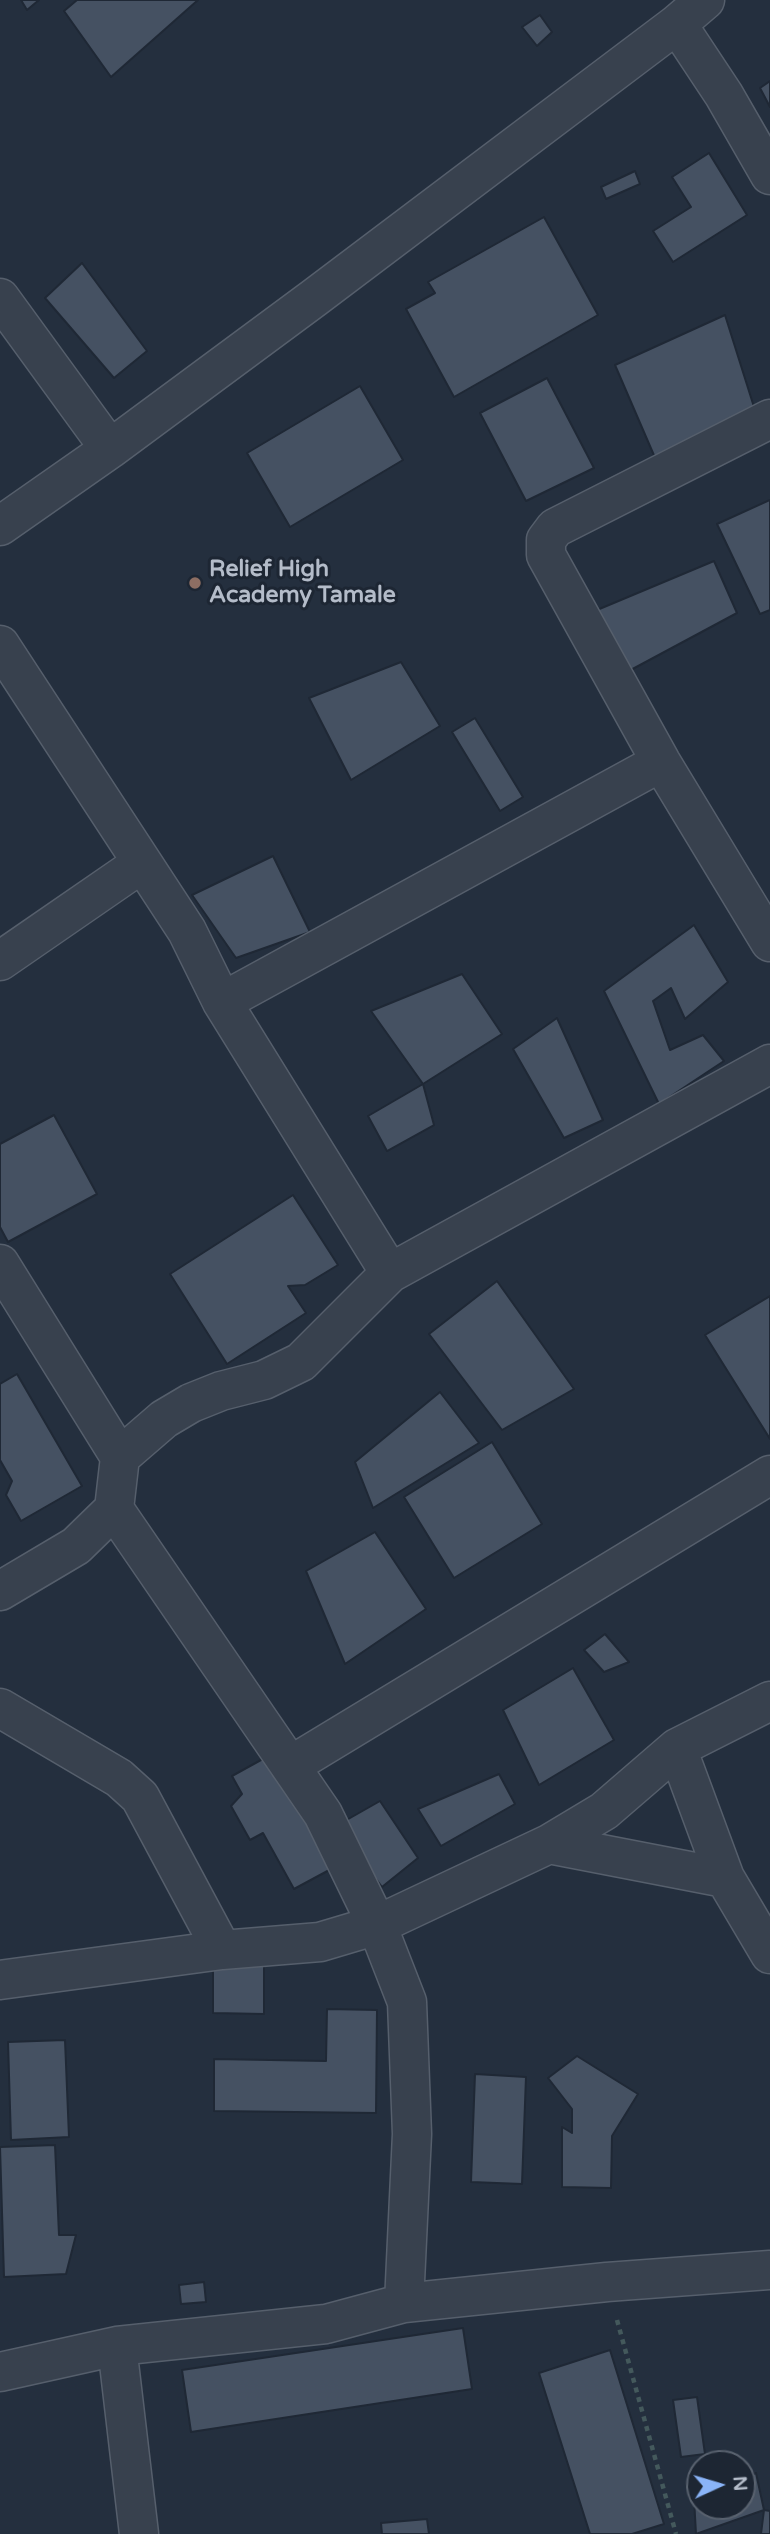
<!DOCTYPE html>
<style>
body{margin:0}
#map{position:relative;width:770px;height:2534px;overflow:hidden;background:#242f3e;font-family:"Varela Round",sans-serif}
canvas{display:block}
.north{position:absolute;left:686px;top:2450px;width:70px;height:70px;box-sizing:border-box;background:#1d2633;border:2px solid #59626f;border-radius:50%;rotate:86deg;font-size:19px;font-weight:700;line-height:28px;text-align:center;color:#b4bcc9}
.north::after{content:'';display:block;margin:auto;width:24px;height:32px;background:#8ab4f8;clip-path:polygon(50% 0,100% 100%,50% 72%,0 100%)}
</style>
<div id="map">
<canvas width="770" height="2534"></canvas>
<div class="north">N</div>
</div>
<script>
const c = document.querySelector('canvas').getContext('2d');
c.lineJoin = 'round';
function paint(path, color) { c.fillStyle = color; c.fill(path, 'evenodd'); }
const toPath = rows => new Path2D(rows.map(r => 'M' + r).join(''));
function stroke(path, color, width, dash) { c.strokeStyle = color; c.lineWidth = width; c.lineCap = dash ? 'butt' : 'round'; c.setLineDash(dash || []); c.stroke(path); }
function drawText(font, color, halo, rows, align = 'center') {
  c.font = font + ' "Varela Round",sans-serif'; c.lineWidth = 6; c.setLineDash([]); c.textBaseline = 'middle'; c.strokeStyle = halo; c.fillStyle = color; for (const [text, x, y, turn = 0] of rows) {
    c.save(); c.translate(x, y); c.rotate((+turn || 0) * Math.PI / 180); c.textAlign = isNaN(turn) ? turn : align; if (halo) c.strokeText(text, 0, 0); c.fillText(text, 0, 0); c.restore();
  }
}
const building = toPath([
 [21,0,39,0,27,10,21,0],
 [77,0,198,0,111,77,64,11,77,0],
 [540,15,552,32,537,46,522,27,540,15],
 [770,81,770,107,760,88,770,81],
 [709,153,747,215,673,262,653,231,691,207,672,177,709,153],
 [635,171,640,184,606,199,601,187,635,171],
 [544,217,598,315,454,397,406,309,435,293,428,282,544,217],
 [82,263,147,351,114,378,45,298,82,263],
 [725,315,754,407,656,460,615,365,725,315],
 [547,378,594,468,526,501,480,413,547,378],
 [360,386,403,460,290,527,247,453,360,386],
 [770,500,770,610,760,614,717,524,770,500],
 [714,561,737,613,627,672,597,610,714,561],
 [401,662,440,726,351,780,309,698,401,662],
 [475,718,523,797,500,811,452,732,475,718],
 [273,856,310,932,236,958,192,895,273,856],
 [694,925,728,982,685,1019,671,988,653,1001,670,1050,703,1035,724,1061,659,1104,604,991,694,925],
 [462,974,502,1034,423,1084,371,1011,462,974],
 [557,1018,603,1120,564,1138,513,1049,557,1018],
 [423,1084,434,1125,387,1151,368,1116,423,1084],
 [54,1115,97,1194,8,1242,0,1227,0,1144,54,1115],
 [293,1195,338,1265,305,1285,288,1286,306,1313,227,1364,170,1274,293,1195],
 [497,1281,574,1389,502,1430,429,1334,497,1281],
 [770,1296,770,1439,705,1335,770,1296],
 [17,1374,82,1486,21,1521,6,1495,12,1481,0,1460,0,1384,17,1374],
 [440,1392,479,1443,373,1508,355,1462,440,1392],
 [492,1442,542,1524,454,1578,404,1497,492,1442],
 [375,1532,426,1609,345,1664,306,1571,375,1532],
 [605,1634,629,1662,604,1672,584,1650,605,1634],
 [573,1668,614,1740,539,1785,503,1710,573,1668],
 [270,1755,333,1868,294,1889,263,1833,250,1840,231,1806,242,1794,232,1776,270,1755],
 [499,1774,515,1804,441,1846,418,1809,499,1774],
 [380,1801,418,1858,382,1887,336,1826,380,1801],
 [213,1959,264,1959,264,2014,213,2013,213,1959],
 [327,2009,377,2010,376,2113,214,2111,214,2059,326,2061,327,2009],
 [65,2040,69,2137,11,2140,8,2042,65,2040],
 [577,2056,638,2094,612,2136,611,2188,562,2187,562,2127,572,2133,572,2109,548,2078,577,2056],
 [475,2074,526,2077,522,2184,471,2182,475,2074],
 [55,2145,59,2235,76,2235,66,2274,4,2277,0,2147,55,2145],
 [204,2282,206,2302,181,2304,179,2285,204,2282],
 [463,2328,472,2389,191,2432,182,2370,463,2328],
 [610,2350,664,2524,632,2534,590,2534,539,2373,610,2350],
 [697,2397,705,2454,681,2457,673,2400,697,2397],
 [756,2473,764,2510,696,2534,694,2498,700,2496,700,2506,742,2506,742,2479,756,2473],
 [764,2510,770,2511,770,2534,761,2534,764,2510],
 [427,2519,429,2534,382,2534,381,2523,427,2519]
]);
paint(building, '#455162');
stroke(building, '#1f2835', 2);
const minor = toPath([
 [677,24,724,95,770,175],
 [0,298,110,449],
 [770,419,555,528,546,540,546,555,661,762,770,942],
 [0,526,110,449,314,298,677,24,705,0],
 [0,645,187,931,222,1002,390,1273],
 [0,961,142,863],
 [222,1002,661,762],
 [0,1264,120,1457,114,1509,76,1546,0,1591],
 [120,1457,164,1419,191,1403,221,1391,264,1380,301,1362,390,1273,770,1064],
 [114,1509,323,1814,377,1925,549,1844,604,1811,677,1748,770,1701],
 [0,1708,119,1778,140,1797,222,1950],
 [677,1748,725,1878,770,1954],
 [290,1766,770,1475],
 [549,1844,725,1878],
 [0,1980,222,1950,320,1942,377,1925,407,2002,412,2134,404,2303],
 [117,2346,139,2534],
 [0,2372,117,2346,326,2324,404,2303,607,2282,770,2270]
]);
stroke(minor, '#565f6c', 41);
stroke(toPath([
 [617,2320,676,2534]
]), '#44595c', 4.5, [5, 5]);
stroke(minor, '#38414e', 38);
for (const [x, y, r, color] of [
 [195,583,7,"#8d6e63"]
]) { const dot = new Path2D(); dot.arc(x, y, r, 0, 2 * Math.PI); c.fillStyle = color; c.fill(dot); stroke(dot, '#1d2633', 2.5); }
drawText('bold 23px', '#b4bcc9', '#1d2633', [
 ["Relief High",209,570],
 ["Academy Tamale",209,596]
], 'left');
</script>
